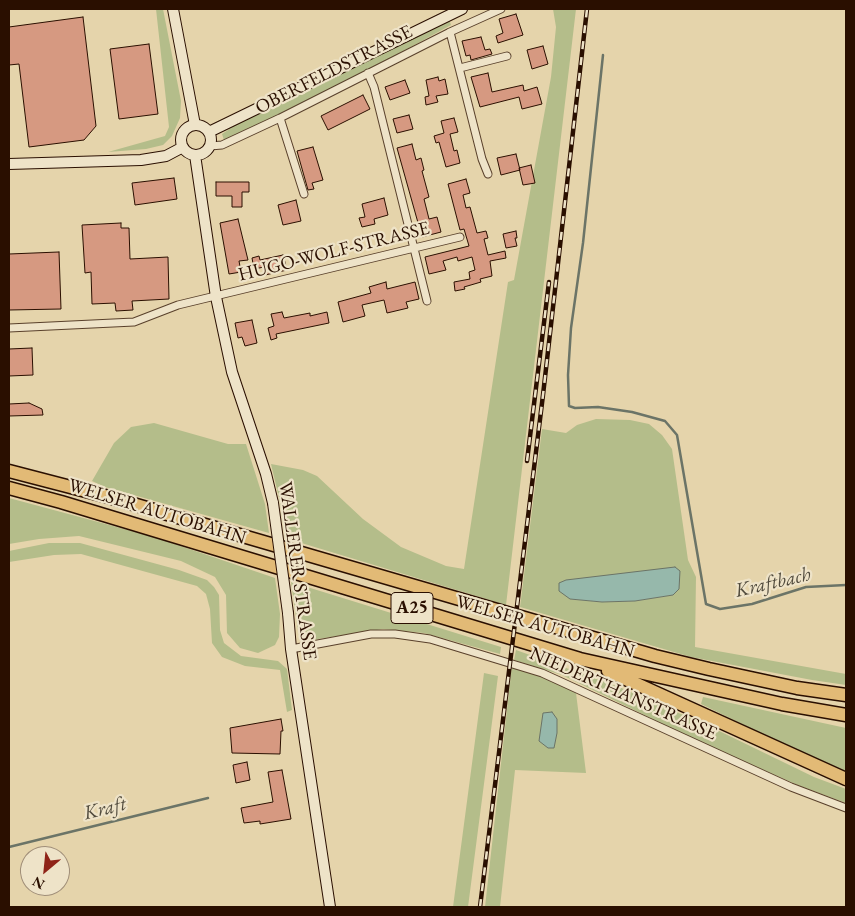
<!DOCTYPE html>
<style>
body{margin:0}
#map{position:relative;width:855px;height:916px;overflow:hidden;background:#e5d4ab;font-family:"EB Garamond",serif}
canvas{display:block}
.frame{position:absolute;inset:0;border:10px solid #2a0f00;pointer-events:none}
.north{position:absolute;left:20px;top:846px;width:50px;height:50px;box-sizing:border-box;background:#eee3c8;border:1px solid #a08e78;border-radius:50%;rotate:208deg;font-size:14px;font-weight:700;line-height:20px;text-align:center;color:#2a0f00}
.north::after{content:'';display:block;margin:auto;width:18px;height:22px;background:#8f2418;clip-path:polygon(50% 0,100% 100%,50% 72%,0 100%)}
</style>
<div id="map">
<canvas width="855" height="916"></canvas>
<div class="frame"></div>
<div class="north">N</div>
</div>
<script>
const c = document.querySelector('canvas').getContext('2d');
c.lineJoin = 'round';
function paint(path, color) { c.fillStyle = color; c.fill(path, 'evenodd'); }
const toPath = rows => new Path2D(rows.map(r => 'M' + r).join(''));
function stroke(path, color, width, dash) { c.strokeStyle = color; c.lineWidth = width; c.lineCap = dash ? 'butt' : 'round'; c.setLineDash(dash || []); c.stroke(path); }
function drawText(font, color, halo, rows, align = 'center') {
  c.font = font + ' "EB Garamond",serif'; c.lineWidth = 4.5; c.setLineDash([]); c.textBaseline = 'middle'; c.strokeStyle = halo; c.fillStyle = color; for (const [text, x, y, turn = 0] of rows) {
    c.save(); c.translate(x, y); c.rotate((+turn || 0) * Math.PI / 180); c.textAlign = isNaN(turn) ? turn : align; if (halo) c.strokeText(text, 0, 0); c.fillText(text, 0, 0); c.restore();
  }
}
paint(toPath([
 [156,9,163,9,181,101,180,118,172,136,163,145,146,149,108,152,165,136,169,127],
 [553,9,576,9,506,605,285,538,280,502,271,464,303,470,317,476,363,519,401,547,446,566,464,569,508,282,514,280,551,77,556,27],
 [449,19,451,25,332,90,224,140,222,134,240,122],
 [596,419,630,420,649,424,662,435,672,449,688,560,696,577,695,647,846,674,846,685,812,680,691,657,520,607,542,429,566,433,577,425],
 [673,595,635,601,602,602,570,599],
 [154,423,228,444,246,444,265,504,269,533,105,487,92,481,114,443,131,427],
 [9,498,154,537,275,578,280,614,279,637,275,645,258,653,240,648,227,633,226,595,215,577,181,561,79,536,39,539,9,544],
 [49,543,80,543,179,570,207,580,214,587,219,595,220,630,224,643,241,656,278,661,287,669,292,710,287,712,280,670,245,666,222,657,212,643,210,609,206,594,197,586,81,554,54,555,9,562,9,551],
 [291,582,501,647,500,654,424,633,383,629,312,640,298,631],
 [516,650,619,687,713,728,814,777,846,789,846,803,800,786,702,743,562,675,514,660],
 [512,665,530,671,576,693,586,773,515,770,500,907,485,907],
 [484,673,498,676,468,907,453,907],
 [703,697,846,728,846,772,812,758,701,704]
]), '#b4bd8a');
const water = toPath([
 [675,567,680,571,679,589,673,595,635,601,602,602,570,599,559,591,559,583,566,580,675,567],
 [552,712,557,719,557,733,554,748,548,748,539,741,543,713,552,712]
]);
paint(water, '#96b8ab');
stroke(water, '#6b7467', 1);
stroke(toPath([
 [603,55,583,243,571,328,568,375,569,406,575,408,598,407,632,412,665,421,677,435,706,604,720,609,752,604,806,587,846,585],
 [9,847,208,798]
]), '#6b7467', 2.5);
const building = toPath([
 [516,14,523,35,498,43,496,36,503,33,499,19,516,14],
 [83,17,96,126,84,140,29,147,19,64,9,65,9,27,83,17],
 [481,37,485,50,490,49,492,54,471,60,470,55,466,56,462,41,481,37],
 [149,44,158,114,119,119,110,49,149,44],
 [543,46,548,64,532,69,527,50,543,46],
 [488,73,492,92,523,85,524,91,537,87,542,104,522,109,519,97,480,107,471,77,488,73],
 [438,77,439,81,445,79,448,94,436,96,438,102,426,105,425,97,429,96,426,80,438,77],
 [405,80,410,93,390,100,385,87,405,80],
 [363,95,370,109,328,130,321,116,363,95],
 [409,115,413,129,397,133,393,119,409,115],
 [454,118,458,132,450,134,454,151,457,150,460,163,446,167,439,142,436,143,434,136,444,133,441,121,454,118],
 [412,144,416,160,421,158,424,170,422,171,429,197,424,199,429,219,437,217,441,232,422,237,397,148,412,144],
 [313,147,323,180,312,183,314,189,308,190,297,151,313,147],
 [516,154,520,170,501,175,497,158,516,154],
 [531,165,535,183,523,185,519,168,531,165],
 [174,178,177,199,135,205,132,183,174,178],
 [466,179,470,193,463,195,466,208,470,207,477,233,486,231,488,238,484,239,488,255,505,251,506,258,490,261,492,276,480,279,481,282,464,287,465,289,455,291,454,282,470,279,469,272,475,270,472,257,458,261,457,257,443,261,446,270,429,274,425,257,469,246,464,229,460,230,448,184,466,179],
 [216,182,249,182,249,192,242,192,242,207,232,207,232,196,216,196,216,182],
 [384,198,388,215,374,219,375,224,362,227,359,218,365,217,362,204,384,198],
 [296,200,301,221,283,225,278,205,296,200],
 [238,219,248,260,239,261,241,272,229,274,220,223,238,219],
 [121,223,121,228,129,228,130,259,168,257,169,299,132,301,133,310,116,311,115,303,92,304,91,272,85,273,82,225,121,223],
 [516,231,517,238,515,238,517,246,506,248,503,234,516,231],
 [59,252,61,309,9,310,9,254,59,252],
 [283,255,287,270,265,275,264,267,254,269,252,258,259,256,260,260,283,255],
 [386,282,387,289,415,282,419,299,406,302,408,308,387,313,384,300,362,305,365,316,343,322,338,302,371,293,369,287,386,282],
 [282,312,284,318,310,313,310,316,327,312,329,323,276,334,277,338,271,340,268,328,274,326,271,314,282,312],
 [252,320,257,343,245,346,242,337,238,338,235,323,252,320],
 [32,348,33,375,9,376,9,349,32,348],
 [29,403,42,409,43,415,9,416,9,404,29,403],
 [281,719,283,731,281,731,280,754,232,753,230,728,281,719],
 [247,762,250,780,236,783,233,765,247,762],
 [282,770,291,819,260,824,260,821,244,823,241,808,273,802,268,772,282,770]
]);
paint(building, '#d69981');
stroke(building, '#2a0f00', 1);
const street = toPath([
 [450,32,482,159,488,174],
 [460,68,507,56],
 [368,73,374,87,427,301],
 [280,118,304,194],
 [210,146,222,145,280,118,450,32,501,9],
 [9,328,134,322,178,305,460,237],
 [291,649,371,634,395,634,430,639,542,673,791,787,846,808]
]);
const secondary = toPath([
 [173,9,195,125],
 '181 140a15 15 0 1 1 30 0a15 15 0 1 1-30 0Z',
 [209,132,462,9],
 [195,155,216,297,232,372,266,474,273,503],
 [9,164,141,160,166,156,183,147],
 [288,613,291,649,330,907]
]);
const highway = toPath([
 [9,471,109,497,655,656,709,669,797,688,846,695],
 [9,488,61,502,580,659,782,704,846,715],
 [608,671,846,779]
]);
stroke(street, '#59402b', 9);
stroke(secondary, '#2a0f00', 12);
stroke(highway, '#2a0f00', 15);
stroke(street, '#eee3c8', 7);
stroke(secondary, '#eee3c8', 10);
stroke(highway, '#e2ba76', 12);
const rail = toPath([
 [527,461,549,282],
 [480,907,543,395,587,9]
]);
stroke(rail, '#2a0f00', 4.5);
stroke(rail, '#eee3c8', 2.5, [8]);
const secondaryBridge = toPath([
 [273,503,288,613]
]);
stroke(secondaryBridge, '#2a0f00', 12, []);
stroke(secondaryBridge, '#eee3c8', 10);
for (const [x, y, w] of [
 [412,608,42]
]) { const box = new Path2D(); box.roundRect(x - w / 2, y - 15.5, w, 31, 4); c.fillStyle = '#eee3c8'; c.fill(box); stroke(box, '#2a0f00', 1); }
drawText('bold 18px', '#2a0f00', null, [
 ["A25",412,608]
]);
drawText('19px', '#2a0f00', '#eee3c8', [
 ["OBERFELDSTRASSE",334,70,-27],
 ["HUGO-WOLF-STRASSE",334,252,-14],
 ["WELSER AUTOBAHN",157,512,17],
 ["WALLERER STRASSE",297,571,82],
 ["WELSER AUTOBAHN",545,627,16],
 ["NIEDERTHANSTRASSE",623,694,24]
]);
drawText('italic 20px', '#504a3c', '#eee3c8', [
 ["Kraftbach",773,583,-13],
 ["Kraft",105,809,-14]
]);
</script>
